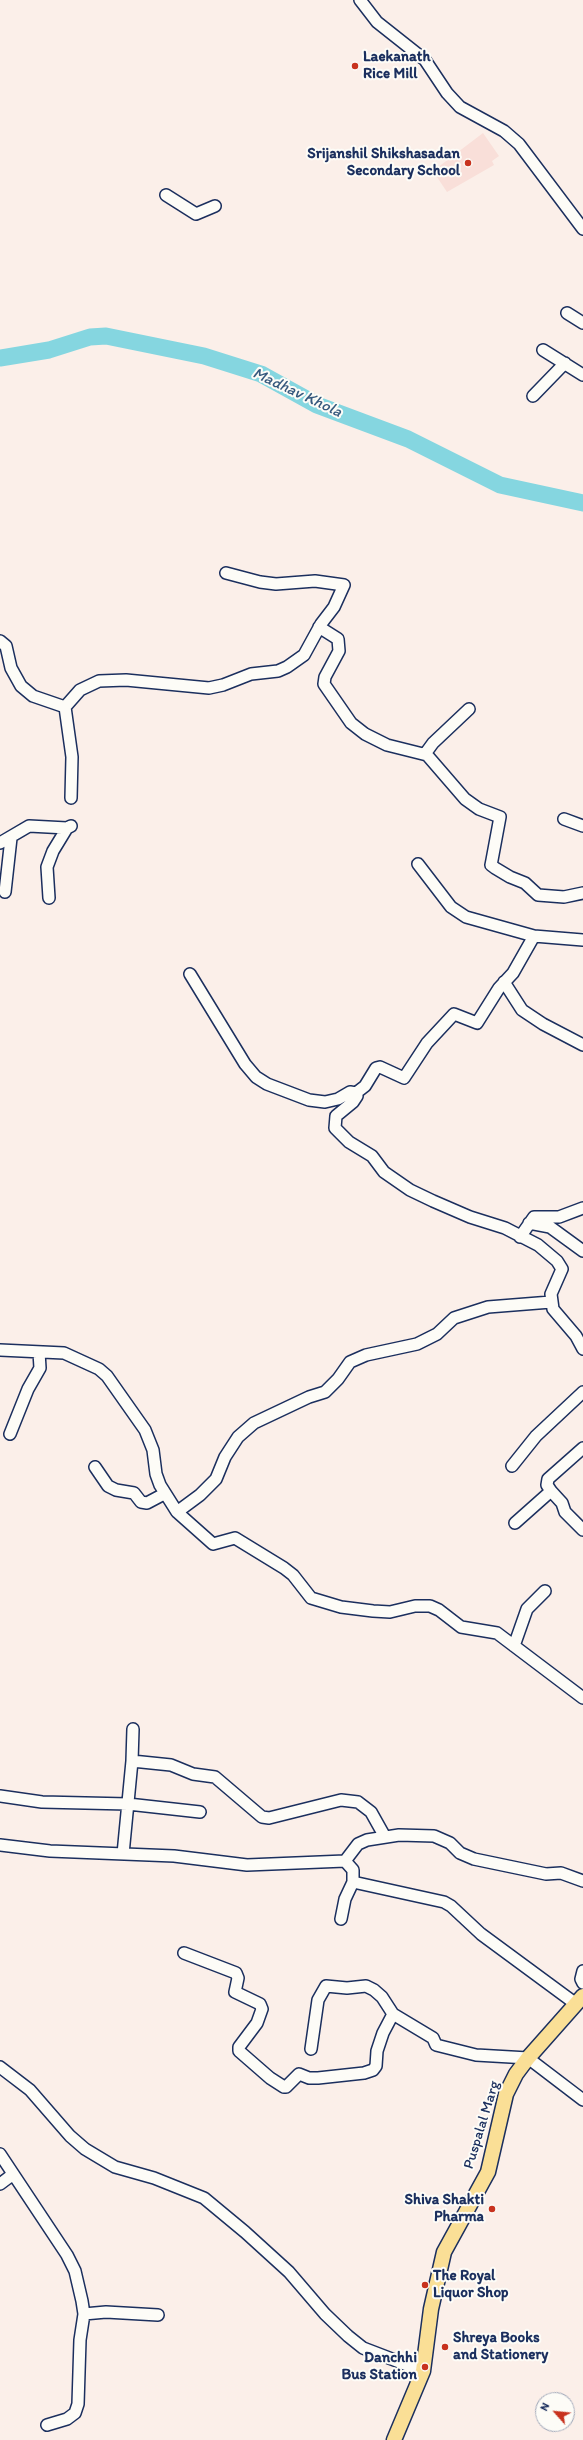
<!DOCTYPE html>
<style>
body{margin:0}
#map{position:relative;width:583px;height:2440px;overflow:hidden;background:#fbefe9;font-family:Itim,sans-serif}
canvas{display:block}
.north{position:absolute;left:535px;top:2392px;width:40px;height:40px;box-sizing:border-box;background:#fdfcf7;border:1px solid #a3aaba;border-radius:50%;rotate:297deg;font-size:11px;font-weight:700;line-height:16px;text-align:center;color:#1b2f5e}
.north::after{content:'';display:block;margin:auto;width:14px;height:18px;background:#c8321e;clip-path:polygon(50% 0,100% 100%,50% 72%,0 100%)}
</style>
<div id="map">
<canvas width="583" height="2440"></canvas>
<div class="north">N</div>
</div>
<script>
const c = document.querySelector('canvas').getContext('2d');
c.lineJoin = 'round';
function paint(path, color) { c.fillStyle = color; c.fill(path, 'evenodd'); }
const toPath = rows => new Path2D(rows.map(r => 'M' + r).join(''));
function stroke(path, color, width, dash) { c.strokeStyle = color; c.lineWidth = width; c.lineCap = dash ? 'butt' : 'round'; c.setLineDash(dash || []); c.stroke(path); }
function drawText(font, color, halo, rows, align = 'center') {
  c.font = font + ' Itim,sans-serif'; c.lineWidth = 4; c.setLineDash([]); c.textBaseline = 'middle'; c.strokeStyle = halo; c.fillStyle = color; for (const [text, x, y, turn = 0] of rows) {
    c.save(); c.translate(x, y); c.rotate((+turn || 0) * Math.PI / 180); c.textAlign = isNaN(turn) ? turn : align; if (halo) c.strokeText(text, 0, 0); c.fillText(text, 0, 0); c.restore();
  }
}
paint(toPath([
 [483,133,499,156,492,161,494,165,447,192,433,171]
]), '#f9dfd9');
stroke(toPath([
 [0,358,49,350,90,337,106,336,204,356,261,374,317,405,408,439,500,485,583,503]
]), '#85d6e0', 17);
const minor = toPath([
 [360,0,377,22,425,60,447,93,460,107,504,131,519,144,583,229],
 [166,195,196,214,215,206],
 [567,313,583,323],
 [543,350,583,375],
 [533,396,565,363],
 [319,627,338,639,339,651,325,677,324,684,351,723,365,734,387,745,427,755,465,799,479,809,500,817,492,860,491,865,495,868,510,877,525,883,538,895,564,897,583,893],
 [0,641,6,646,11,668,21,686,33,696,65,707,72,757,71,798],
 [65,707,80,690,99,681,126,680,209,688,223,685,251,674,278,671,287,667,304,655,321,624,334,607,344,585,315,581,276,584,260,582,226,573],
 [425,754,433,743,469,709],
 [564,819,583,826],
 [0,843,29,826,67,828,71,826],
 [418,864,451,907,466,917,534,936,583,940],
 [5,892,11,838],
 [49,898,47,867,53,851,67,828],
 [190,974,245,1064,256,1077,267,1084,309,1100,325,1102,338,1099,350,1092,356,1093,357,1096,353,1102,336,1116,335,1128,349,1142,372,1156,384,1172,410,1190,433,1201,470,1217,505,1228,538,1245,557,1261,562,1269,551,1294,553,1309,576,1336,583,1349],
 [504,982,522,1010,543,1024,583,1045],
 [356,1093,365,1086,376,1068,380,1067,404,1078,427,1043,454,1014,477,1023,499,988,513,973,534,936],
 [529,1223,550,1227,583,1251],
 [520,1237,534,1217,559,1217,583,1208],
 [0,1350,64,1353,99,1369,107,1376,145,1430,153,1450,156,1474,160,1485,177,1512,200,1495,216,1479,225,1457,238,1437,254,1423,309,1397,325,1392,338,1379,350,1362,366,1355,417,1344,437,1334,454,1318,488,1307,551,1302],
 [10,1434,28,1389,40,1368,39,1352],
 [512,1466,536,1436,583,1392],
 [95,1467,108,1486,116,1490,134,1493,141,1502,147,1503,164,1494],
 [551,1491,562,1503,565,1512,583,1530],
 [177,1512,213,1544,235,1538,284,1568,293,1575,311,1598,341,1607,373,1611,390,1612,415,1606,430,1606,439,1610,461,1627,497,1633,583,1698],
 [515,1523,551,1491,547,1485,548,1479,583,1448],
 [514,1646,527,1609,545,1591],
 [132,1761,133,1729],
 [0,1796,42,1802,128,1804,200,1812],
 [0,1845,50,1851,174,1856,247,1865,345,1861,353,1870,353,1882,444,1902,451,1906,481,1934,576,2004],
 [123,1854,132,1761,171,1765,193,1774,215,1777,262,1817,269,1818,341,1800,358,1802,371,1812,385,1837],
 [345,1861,358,1844,367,1840,399,1835,434,1836,450,1843,460,1853,474,1859,546,1874,561,1873,583,1881],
 [341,1919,345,1899,353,1882],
 [184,1953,236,1973,238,1978,235,1992,260,2004,262,2009,257,2023,239,2047,239,2051,270,2078,284,2087,286,2087,299,2074,309,2078,318,2078,364,2073,373,2070,376,2066,377,2051,383,2033,393,2014],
 [583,1971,581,1979,583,1983],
 [311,2049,318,2000,326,1986,347,1988,366,1986,374,1990,382,1997,393,2014,433,2038,436,2045,476,2055,528,2058,583,2100],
 [0,2067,30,2090,70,2136,85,2149,115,2167,154,2178,204,2198,245,2232,289,2272,325,2314,348,2336,363,2348,423,2371],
 [0,2154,67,2255,75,2271,82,2301,84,2314,80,2340,78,2404,75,2413,67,2419,47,2425],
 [0,2184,12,2175],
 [84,2314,106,2312,158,2315]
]);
const major = toPath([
 [394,2440,423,2371,431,2309,444,2252,488,2172,506,2094,516,2074,528,2058,583,1996]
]);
stroke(minor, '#1b2f5e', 14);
stroke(major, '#1b2f5e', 17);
stroke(minor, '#fdfcf7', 11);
stroke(major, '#fadf96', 14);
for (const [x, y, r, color] of [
 [355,66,4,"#c8321e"],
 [468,163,4,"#c8321e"],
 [492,2209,4,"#c8321e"],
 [425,2285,4,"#c8321e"],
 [445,2347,4,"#c8321e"],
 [425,2367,4,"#c8321e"]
]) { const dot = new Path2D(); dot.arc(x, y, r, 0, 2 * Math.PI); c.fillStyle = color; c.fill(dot); stroke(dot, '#fdfcf7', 1.5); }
drawText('bold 15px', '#1b2f5e', '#fdfcf7', [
 ["Laekanath",363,57],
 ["Rice Mill",363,74],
 ["Srijanshil Shikshasadan",460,154,"right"],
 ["Secondary School",460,171,"right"],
 ["Shiva Shakti",484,2200,"right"],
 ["Pharma",484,2217,"right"],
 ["The Royal",433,2276],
 ["Liquor Shop",433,2293],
 ["Shreya Books",453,2338],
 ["and Stationery",453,2355],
 ["Danchhi",417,2358,"right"],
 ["Bus Station",417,2375,"right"]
], 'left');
drawText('15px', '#1b2f5e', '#fdfcf7', [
 ["Puspalal Marg",482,2125,-73]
]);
drawText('italic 16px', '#36597e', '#fdfcf7', [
 ["Madhav Khola",297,393,25]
]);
</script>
